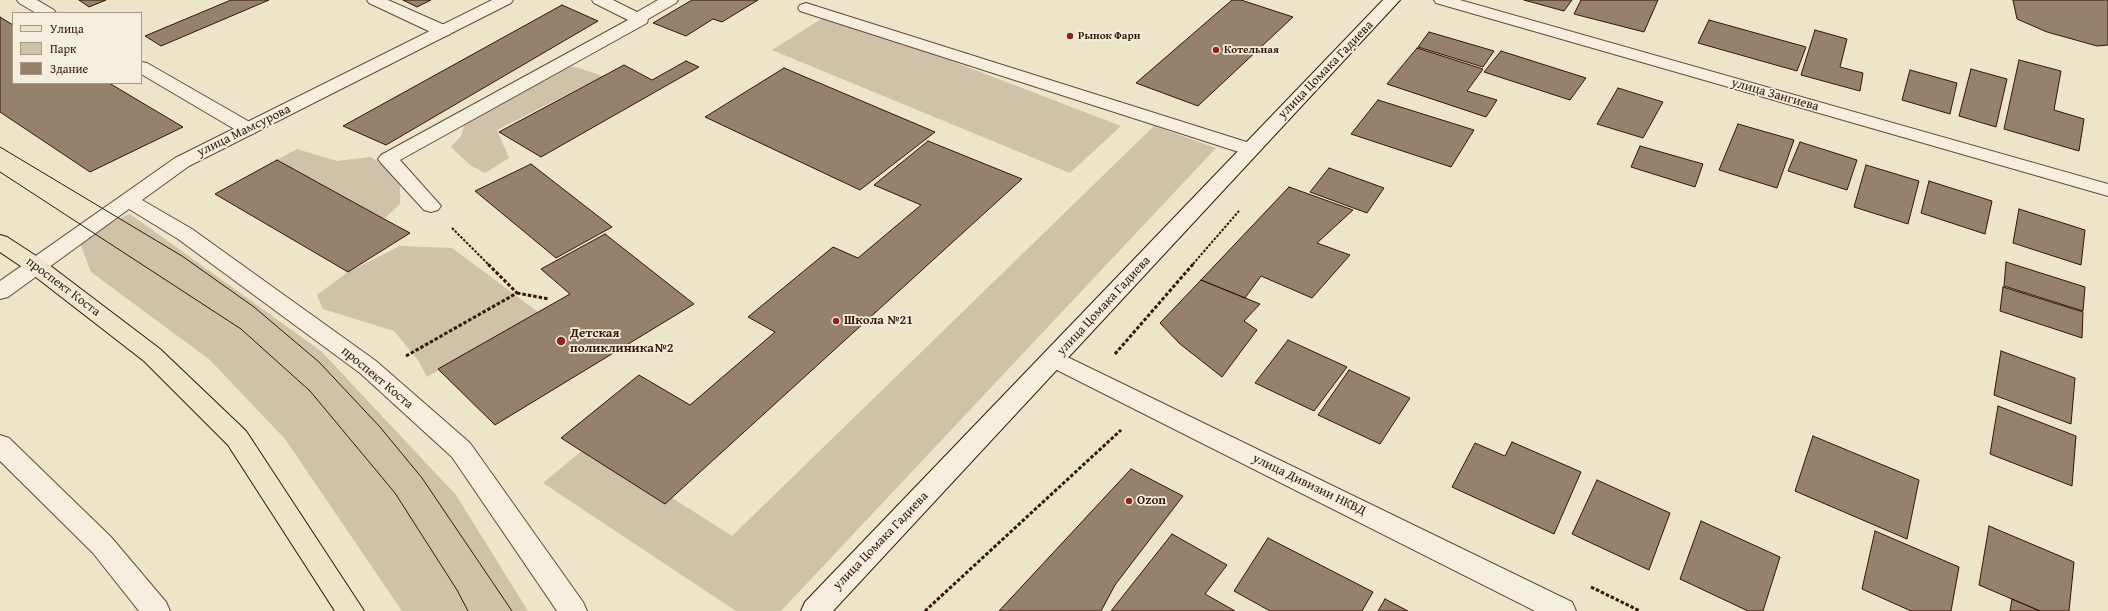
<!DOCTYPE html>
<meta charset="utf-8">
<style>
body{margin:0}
#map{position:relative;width:2108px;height:611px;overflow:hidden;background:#ede5ca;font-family:"Gentium Book Plus",serif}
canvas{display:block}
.legend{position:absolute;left:12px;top:12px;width:130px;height:72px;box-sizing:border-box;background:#f3eedd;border:1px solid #a79787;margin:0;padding:5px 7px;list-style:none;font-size:12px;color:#361506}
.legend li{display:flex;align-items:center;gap:8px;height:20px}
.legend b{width:20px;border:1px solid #a79787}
</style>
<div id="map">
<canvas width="2108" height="611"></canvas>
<ul class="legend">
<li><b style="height:5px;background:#ede5ca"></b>Улица</li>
<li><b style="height:11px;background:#cec2a9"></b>Парк</li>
<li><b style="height:11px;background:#95816c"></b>Здание</li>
</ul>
</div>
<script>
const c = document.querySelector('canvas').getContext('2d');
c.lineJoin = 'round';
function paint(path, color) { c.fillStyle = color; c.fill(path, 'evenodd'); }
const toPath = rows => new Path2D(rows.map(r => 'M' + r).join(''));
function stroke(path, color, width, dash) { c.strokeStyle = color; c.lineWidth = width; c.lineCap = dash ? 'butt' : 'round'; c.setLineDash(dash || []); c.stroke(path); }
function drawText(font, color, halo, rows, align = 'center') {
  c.font = font + ' "Gentium Book Plus",serif'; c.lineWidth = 3.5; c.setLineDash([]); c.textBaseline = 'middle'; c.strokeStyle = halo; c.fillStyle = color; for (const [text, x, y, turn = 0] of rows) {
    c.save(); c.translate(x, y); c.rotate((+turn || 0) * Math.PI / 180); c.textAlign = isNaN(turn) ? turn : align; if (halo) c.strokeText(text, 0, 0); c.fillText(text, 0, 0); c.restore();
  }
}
paint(toPath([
 [829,14,1121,126,1070,173,772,50],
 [570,67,576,67,603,76,497,130,509,158,485,173,470,165,451,147,461,136,465,123,549,76],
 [1154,126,1216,148,781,611,736,611,543,483,589,445,732,536],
 [297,149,337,161,370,157,386,165,400,183,400,204,384,219,277,160],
 [130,214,321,351,456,495,528,611,402,611,285,439,210,360,91,272,80,243,105,225],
 [400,246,452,248,538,312,427,377,418,360,394,331,323,309,317,295,348,272]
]), '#cec2a9');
const building = toPath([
 [79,0,106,0,89,7,79,0],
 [231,0,269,0,161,46,145,36,231,0],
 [403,0,431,0,417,7,403,0],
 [692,0,758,0,722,22,713,19,686,36,653,23,692,0],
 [1232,0,1241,0,1293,17,1198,106,1136,83,1232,0],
 [1524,0,1572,0,1564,11,1524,0],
 [1581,0,1658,0,1644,32,1574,14,1581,0],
 [2013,0,2108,0,2108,45,2097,46,2047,32,2017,19,2013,0],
 [562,5,598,21,386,145,343,126,562,5],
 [0,17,13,25,13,83,109,83,183,127,90,172,0,112,0,17],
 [1709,20,1806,47,1797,71,1698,43,1709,20],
 [1815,30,1847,39,1840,67,1863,73,1860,91,1801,75,1815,30],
 [1429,32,1494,51,1483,67,1418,47,1429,32],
 [1417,48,1483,69,1467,91,1497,100,1486,117,1387,84,1417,48],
 [1501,51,1586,78,1570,100,1484,72,1501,51],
 [2019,60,2061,71,2054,110,2084,119,2079,151,2004,129,2019,60],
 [686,61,699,67,541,157,499,132,624,65,652,80,686,61],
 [784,68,935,132,860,190,705,117,784,68],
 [1971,69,2007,79,1996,127,1959,116,1971,69],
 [1910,70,1957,83,1950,114,1902,100,1910,70],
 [1618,88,1663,102,1643,138,1597,124,1618,88],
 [1378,100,1474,130,1451,167,1351,134,1378,100],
 [1738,124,1794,140,1777,188,1719,170,1738,124],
 [928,141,1022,179,665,504,561,438,639,375,690,405,775,332,748,317,833,247,858,258,921,205,874,185,928,141],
 [1800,142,1857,160,1847,190,1788,171,1800,142],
 [1640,146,1703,164,1695,187,1631,167,1640,146],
 [277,160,384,219,410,233,348,272,215,194,277,160],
 [531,164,612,227,556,258,475,191,531,164],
 [1866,165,1919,181,1908,224,1854,207,1866,165],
 [1329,168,1384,188,1367,213,1310,192,1329,168],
 [1929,181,1992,201,1985,234,1921,213,1929,181],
 [1289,187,1353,210,1317,243,1350,255,1312,298,1261,276,1245,298,1201,280,1289,187],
 [2019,209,2085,230,2081,265,2013,243,2019,209],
 [605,234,694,304,495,425,438,369,570,294,541,269,605,234],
 [2006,262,2085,287,2083,311,2004,286,2006,262],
 [1201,280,1260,304,1244,321,1257,330,1222,377,1180,344,1160,323,1201,280],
 [2003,287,2083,312,2082,338,2000,311,2003,287],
 [1288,340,1347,367,1314,411,1255,383,1288,340],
 [2001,351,2075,378,2071,424,1994,395,2001,351],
 [1349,370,1410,398,1380,444,1318,415,1349,370],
 [1998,406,2076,436,2072,486,1990,454,1998,406],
 [1813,436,1919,480,1907,539,1795,491,1813,436],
 [1512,442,1581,472,1554,534,1452,487,1475,443,1505,456,1512,442],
 [1131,469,1183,496,1115,585,1101,611,999,611,1131,469],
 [1597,480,1670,513,1649,570,1572,534,1597,480],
 [1701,521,1780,557,1763,611,1748,611,1680,579,1701,521],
 [1989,526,2074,562,2069,611,2040,611,1979,585,1989,526],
 [1875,531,1959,567,1951,611,1911,611,1862,589,1875,531],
 [1172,534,1227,565,1205,594,1235,611,1111,611,1172,534],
 [1268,538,1373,592,1362,611,1270,611,1234,591,1268,538],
 [1385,599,1408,611,1378,611,1385,599],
 [2012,599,2040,611,2010,611,2012,599]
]);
paint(building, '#95816c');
stroke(building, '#361506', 1);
const lane = toPath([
 [17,0,37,0,54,10,56,13,36,13,19,3,17,0],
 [367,0,388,0,449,27,451,31,449,35,443,36,437,35,369,3,367,0],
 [592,0,613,0,637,12,658,0,678,0,676,3,648,19,647,23,400,160,441,206,438,210,431,212,424,210,381,163,378,159,381,155,628,20,594,3,592,0],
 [806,3,1256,145,1258,149,1256,153,1249,155,1242,153,800,11,798,8,800,5,806,3],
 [141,62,147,63,255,125,257,129,255,133,248,135,241,133,141,74,141,62]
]);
const street = toPath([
 [492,0,513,0,511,3,189,166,142,200,192,229,376,361,470,443,583,602,587,611,557,611,452,457,360,373,178,239,129,209,8,297,0,299,0,281,175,158,492,0],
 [1434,0,1460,0,2108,184,2108,196,1436,3,1434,0],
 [1055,351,1572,602,1576,611,1535,611,1047,365,1043,359,1047,353,1055,351],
 [0,435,9,438,111,537,166,602,170,611,139,611,93,553,0,461,0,435]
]);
const secondary = toPath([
 [1383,0,1400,0,833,611,801,611,805,602,1383,0]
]);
const primary = toPath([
 [0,235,7,237,44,261,160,349,246,431,364,611,335,611,228,445,144,361,28,271,0,252,0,235]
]);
stroke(lane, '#644937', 2);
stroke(street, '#644937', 2);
stroke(secondary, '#361506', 2);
stroke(primary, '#361506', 2);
stroke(toPath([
 [452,228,488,264],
 [1193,264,1239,211]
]), '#361506', 2, [2.5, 1.5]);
stroke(toPath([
 [517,293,549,299],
 [1115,354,1194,263],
 [406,356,517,293,487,263],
 [1591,587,1640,611],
 [925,611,1121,430]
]), '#361506', 3, [3.5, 2]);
paint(lane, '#f3eedd');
paint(street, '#f3eedd');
paint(secondary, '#f3eedd');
paint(primary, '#ede5ca');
stroke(toPath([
 [0,147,182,256,254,307,319,362,380,427,422,478,512,611],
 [0,172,241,329,310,391,395,493,457,590,468,611]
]), '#361506', 1);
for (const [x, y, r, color] of [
 [1070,36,4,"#8f2418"],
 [1216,50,4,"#8f2418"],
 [836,321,4,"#8f2418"],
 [561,341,5,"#8f2418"],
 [1129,501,4,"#8f2418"]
]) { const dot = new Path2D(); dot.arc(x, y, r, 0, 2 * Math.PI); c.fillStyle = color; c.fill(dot); stroke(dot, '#f3eedd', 1.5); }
drawText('bold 11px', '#361506', '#f3eedd', [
 ["Рынок Фарн",1078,36],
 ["Котельная",1224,50]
], 'left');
drawText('13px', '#361506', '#f3eedd', [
 ["улица Цомака Гадиева",1326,70,-46],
 ["улица Зангиева",1775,95,16],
 ["улица Мамсурова",244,131,-26],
 ["проспект Коста",63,287,37],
 ["улица Цомака Гадиева",1104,306,-47],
 ["проспект Коста",377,378,40],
 ["улица Дивизии НКВД",1309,485,26],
 ["улица Цомака Гадиева",881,541,-46]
]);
drawText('bold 13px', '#361506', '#f3eedd', [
 ["Школа №21",844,321],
 ["Детская",570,334],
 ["поликлиника№2",570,349],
 ["Ozon",1137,501]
], 'left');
</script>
